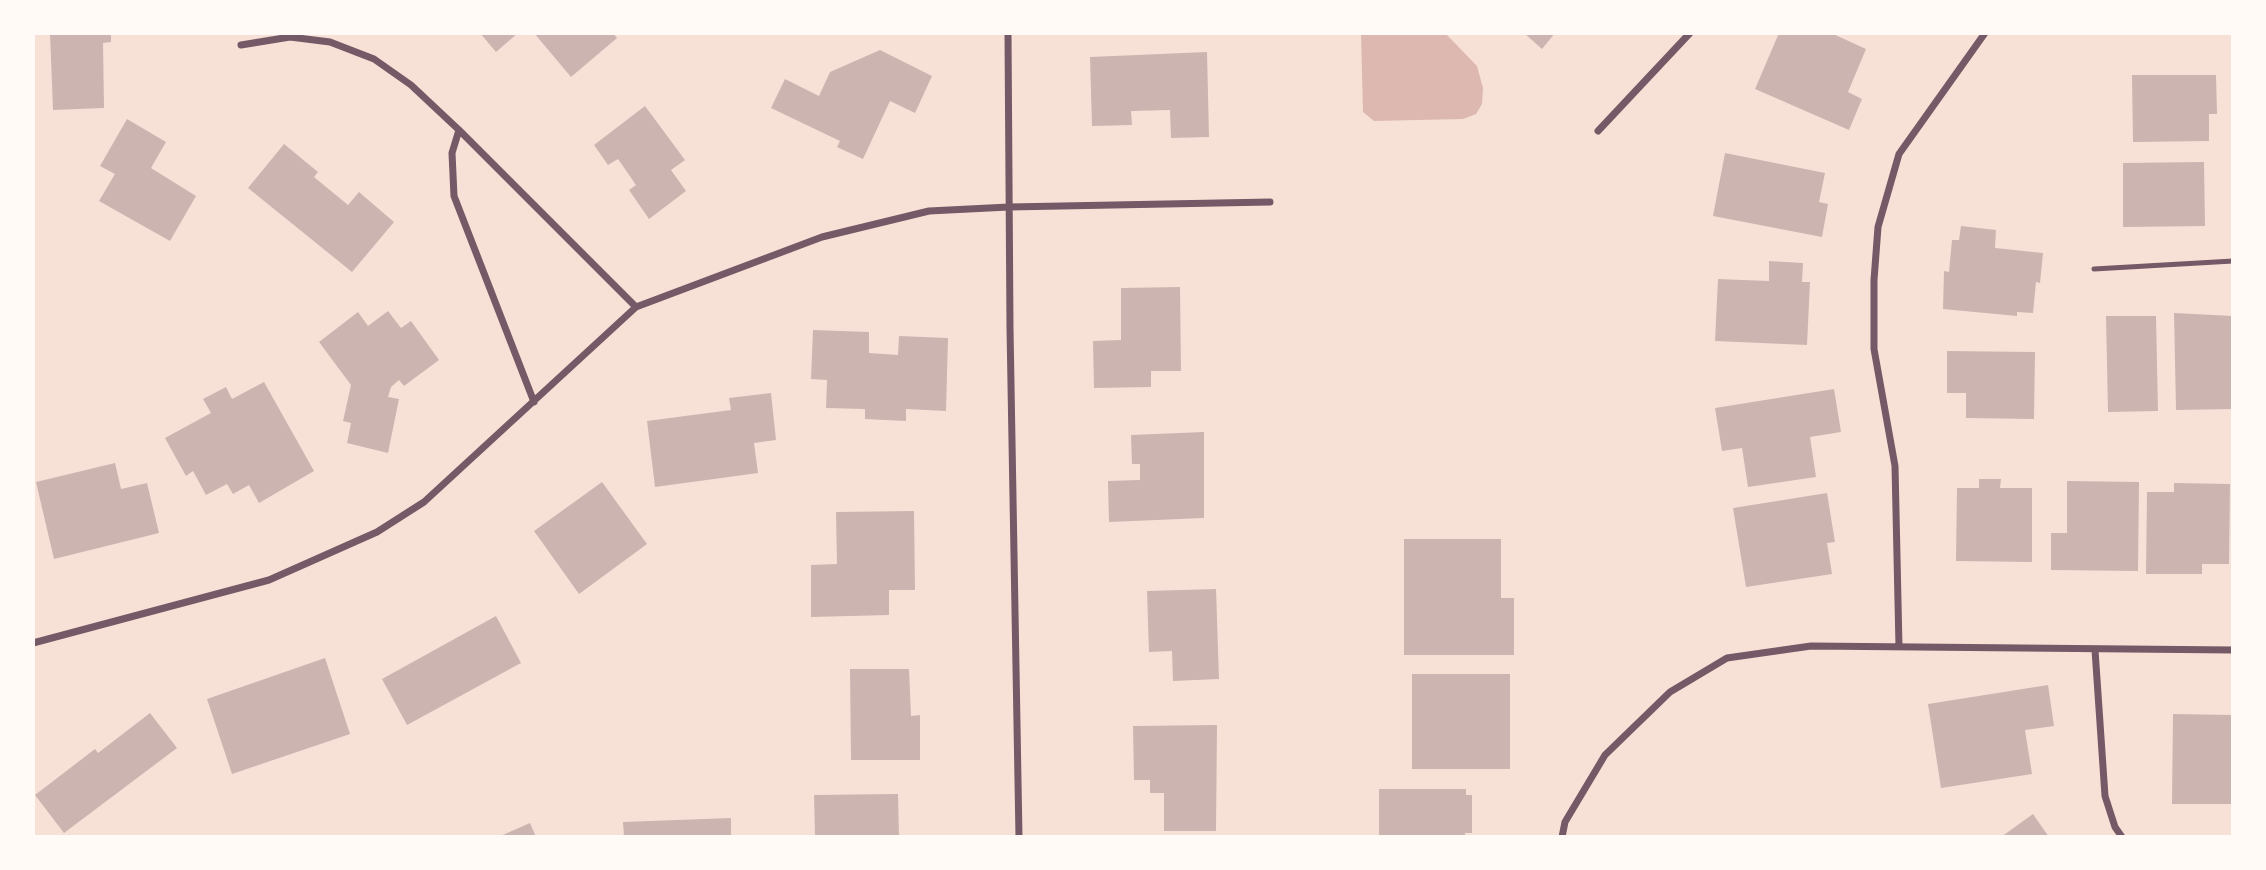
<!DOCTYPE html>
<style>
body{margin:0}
#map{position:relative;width:2266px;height:870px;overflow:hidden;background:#f7e1d7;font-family:Literata,serif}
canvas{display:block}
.frame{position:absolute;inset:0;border:35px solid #fffaf5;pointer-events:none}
</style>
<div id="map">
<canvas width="2266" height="870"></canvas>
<div class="frame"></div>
</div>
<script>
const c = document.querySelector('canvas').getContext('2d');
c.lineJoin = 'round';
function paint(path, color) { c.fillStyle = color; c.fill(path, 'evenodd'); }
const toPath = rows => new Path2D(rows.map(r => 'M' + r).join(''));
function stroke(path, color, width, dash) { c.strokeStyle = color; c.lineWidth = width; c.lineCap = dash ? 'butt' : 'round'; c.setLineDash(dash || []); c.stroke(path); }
paint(toPath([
 [1361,33,1445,33,1477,66,1483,88,1482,104,1476,114,1463,119,1374,121,1363,112]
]), '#dcb8b0');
paint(toPath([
 [50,33,111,33,111,42,103,43,104,108,53,110],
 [480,33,518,33,496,52],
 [534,33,613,33,617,38,571,77],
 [1524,33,1555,33,1542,49],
 [1779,33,1831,33,1866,49,1848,92,1862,99,1849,130,1755,89],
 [880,50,932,76,915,113,890,101,863,159,837,147,840,141,771,108,785,79,819,96,830,72],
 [1207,52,1209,137,1171,138,1170,110,1131,111,1132,125,1092,126,1090,57],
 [2132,75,2216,75,2217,114,2209,114,2209,141,2133,142],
 [645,106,685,160,671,170,686,191,649,219,629,190,636,185,618,159,608,165,594,145],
 [127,119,166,142,151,168,196,196,170,241,99,201,115,174,100,166],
 [284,144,318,172,314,177,348,205,359,192,394,222,352,272,248,188],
 [1725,153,1825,173,1819,202,1828,204,1822,237,1713,216],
 [2204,162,2205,226,2123,227,2123,163],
 [1961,226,1996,230,1995,248,2043,253,2040,283,2036,282,2033,313,2017,312,2017,316,1943,309,1944,271,1949,272,1952,240,1959,240],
 [1769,261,1803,263,1802,282,1810,282,1807,345,1715,341,1718,279,1769,281],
 [1180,287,1181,371,1151,371,1151,387,1094,388,1093,341,1121,340,1121,288],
 [388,311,401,328,411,321,439,360,404,386,399,380,391,387,388,397,399,399,388,453,347,443,351,423,343,421,351,385,319,342,358,312,368,326],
 [2174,313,2233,316,2233,409,2176,410],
 [2106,316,2156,316,2158,411,2108,412],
 [813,330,869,332,869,353,898,355,899,336,948,338,946,411,906,409,906,421,865,419,865,409,826,408,827,380,811,379],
 [1947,351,2035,352,2034,419,1966,418,1966,393,1947,393],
 [264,382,314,471,259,503,249,485,233,494,227,484,206,495,193,471,186,476,165,438,211,413,203,399,226,387,232,399],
 [1834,389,1841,432,1810,437,1816,477,1748,487,1742,448,1722,451,1715,408],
 [771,393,776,440,754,443,758,473,655,487,647,421,731,410,729,398],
 [1204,432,1204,518,1109,522,1108,481,1140,480,1140,464,1132,464,1131,435],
 [115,463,121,489,147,483,159,533,54,559,36,482],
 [1979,479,2001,479,2000,488,2032,488,2032,562,1956,561,1957,488,1979,488],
 [2067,481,2139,482,2138,571,2051,570,2051,533,2067,533],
 [602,482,647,544,579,594,534,531],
 [2174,483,2230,484,2229,564,2202,564,2202,574,2146,574,2147,492,2174,492],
 [1827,493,1835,542,1827,543,1832,574,1746,587,1733,508],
 [914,511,915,590,889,590,889,615,811,617,811,565,837,564,836,512],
 [1404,539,1501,539,1501,598,1514,598,1514,655,1404,655],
 [1216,589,1219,679,1173,681,1172,651,1149,652,1147,591],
 [496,616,521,663,407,725,382,679],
 [325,658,350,734,232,774,207,699],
 [850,669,909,669,911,716,920,715,920,760,851,760],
 [1412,674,1510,674,1510,769,1412,769],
 [2048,685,2054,726,2025,730,2032,774,1941,788,1928,704],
 [150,713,177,748,64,833,35,795,95,749,98,753],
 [2173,714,2233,715,2233,804,2172,804],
 [1217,725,1216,831,1164,831,1164,793,1150,793,1150,780,1134,780,1133,726],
 [1379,789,1466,789,1466,795,1472,795,1472,833,1465,833,1465,837,1379,837],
 [898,794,899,837,815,837,814,795],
 [2033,814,2049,837,2001,837],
 [731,818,731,837,624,837,623,822],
 [530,823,536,837,498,837]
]), '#ccb4b1');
stroke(toPath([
 [2094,269,2233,261]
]), '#755966', 5);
stroke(toPath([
 [1008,33,1010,328,1019,837],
 [241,45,290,37,330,42,374,59,411,85,459,130],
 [1598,131,1690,33],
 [534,402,454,196,452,153,459,130,636,307],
 [33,643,269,580,377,532,424,502,636,307,822,237,929,211,1009,207,1270,202],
 [1899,647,1895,466,1874,349,1874,280,1878,227,1899,154,1985,33],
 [2095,650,2105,796,2115,827,2122,837],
 [1562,837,1565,822,1605,755,1670,692,1727,658,1811,646,2233,650]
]), '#755966', 7);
</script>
